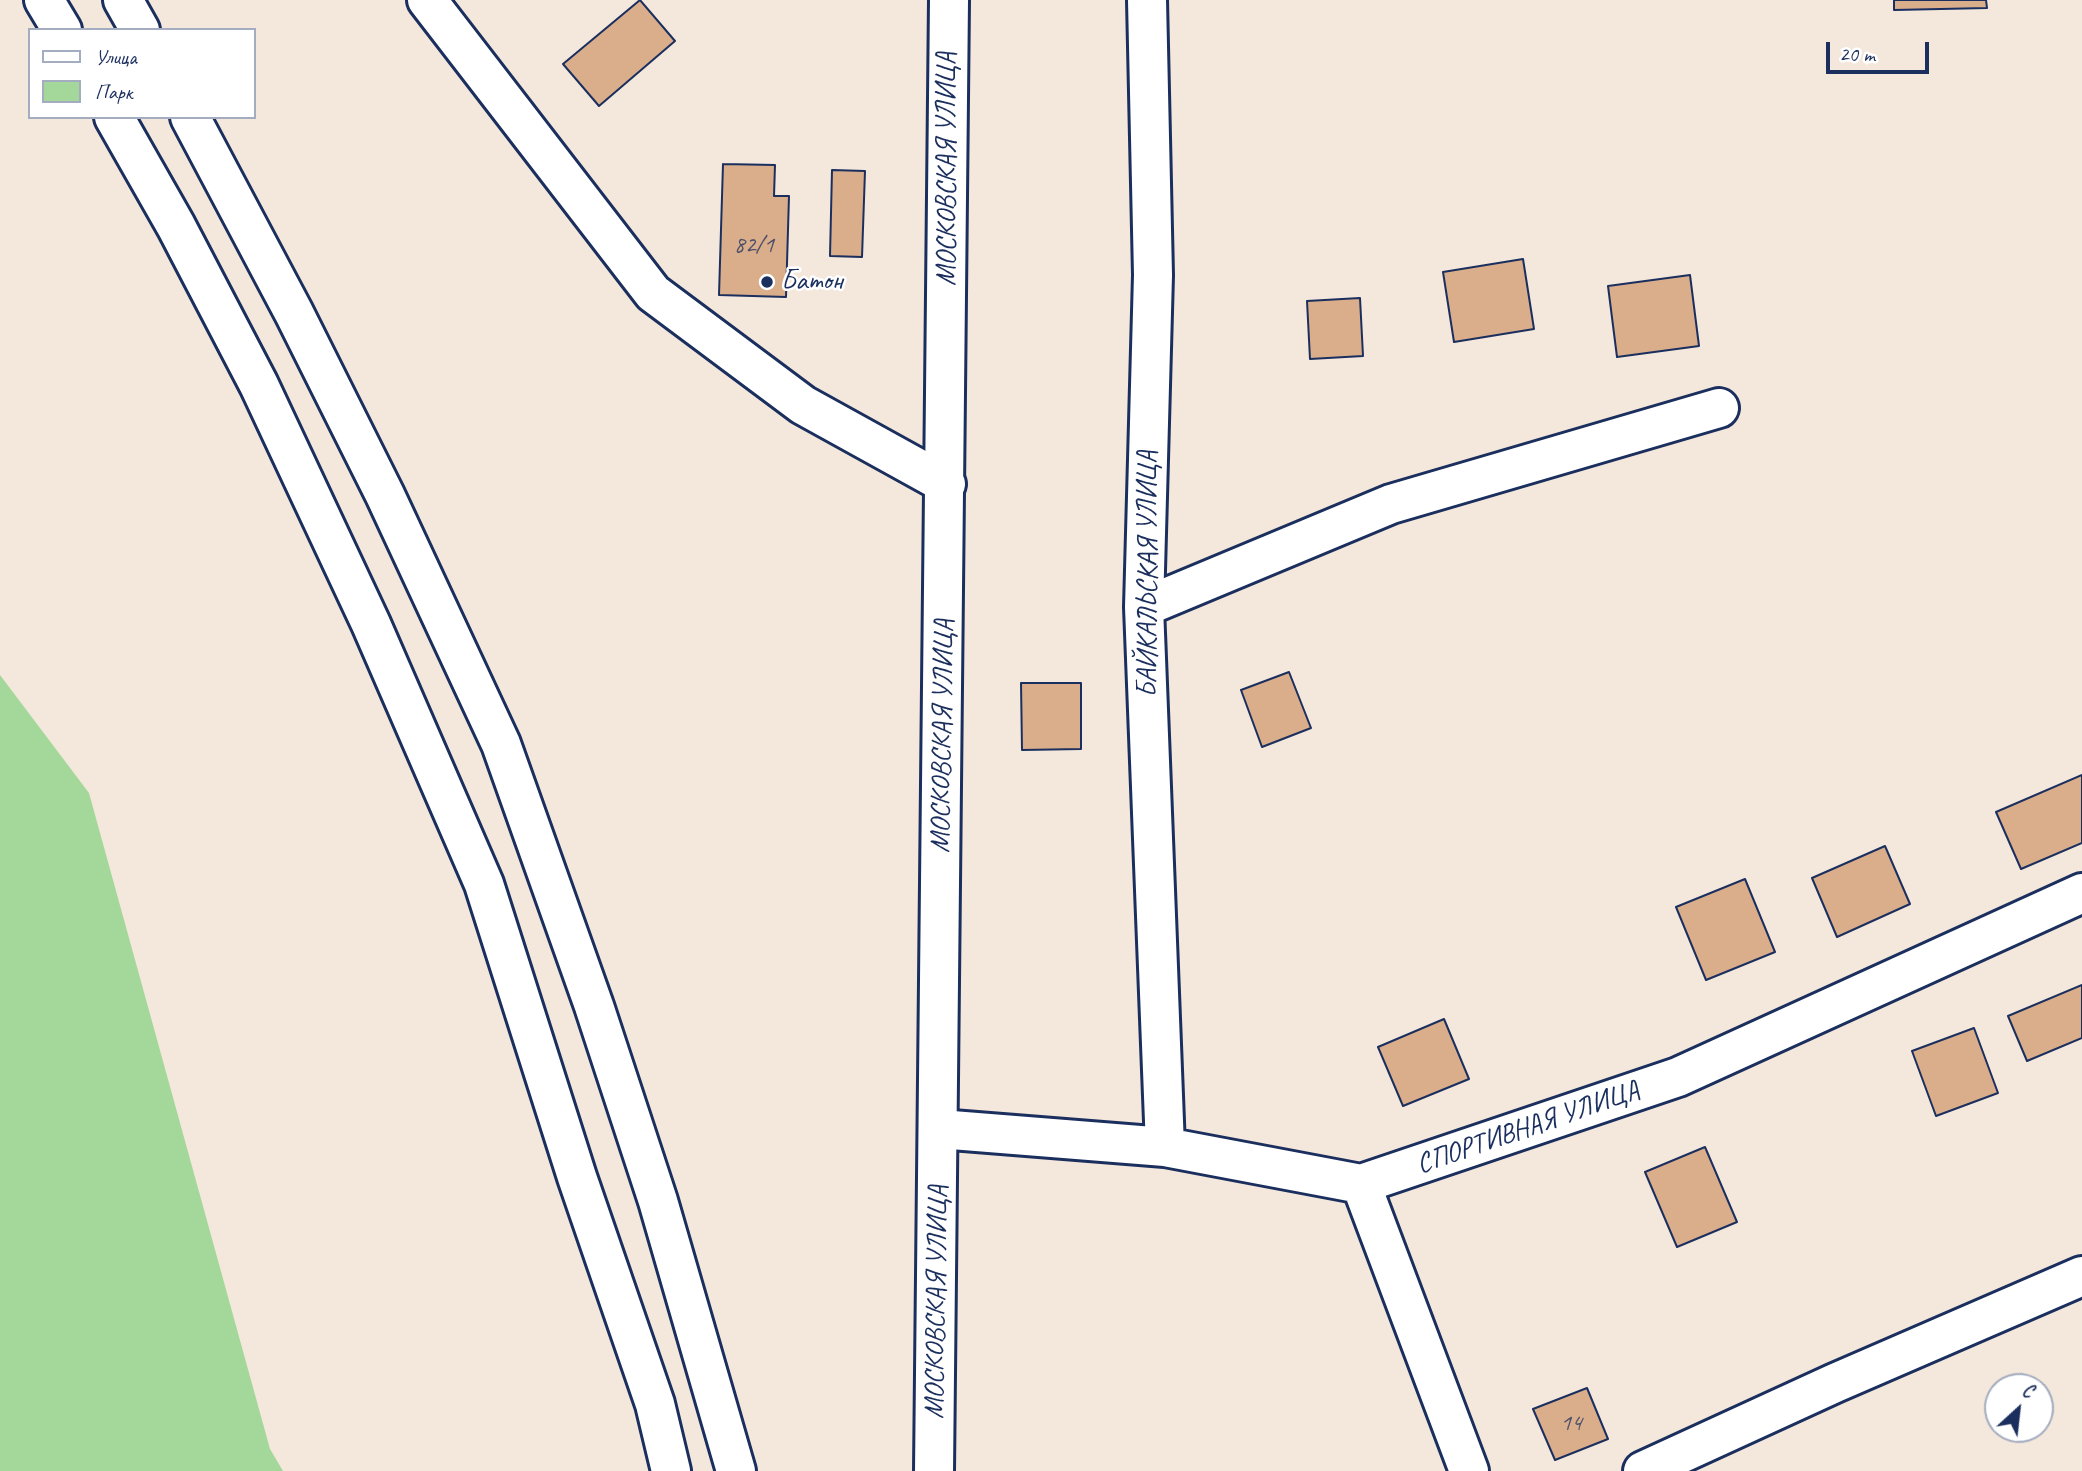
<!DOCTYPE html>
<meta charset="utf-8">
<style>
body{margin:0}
#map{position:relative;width:2082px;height:1471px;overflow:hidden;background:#f4e7dc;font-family:Caveat,sans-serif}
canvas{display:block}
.legend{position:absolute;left:28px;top:28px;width:228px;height:91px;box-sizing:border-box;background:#fff;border:2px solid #a4acbf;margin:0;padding:9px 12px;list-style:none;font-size:21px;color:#1b2f5e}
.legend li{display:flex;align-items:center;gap:14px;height:35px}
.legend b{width:35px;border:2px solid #a4acbf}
.north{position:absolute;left:1984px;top:1373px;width:70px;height:70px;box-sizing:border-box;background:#fff;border:2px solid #a4acbf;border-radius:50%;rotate:27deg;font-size:19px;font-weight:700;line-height:28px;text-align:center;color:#1b2f5e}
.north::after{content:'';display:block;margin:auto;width:24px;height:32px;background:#1b2f5e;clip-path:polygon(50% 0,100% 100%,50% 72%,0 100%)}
.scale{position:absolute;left:1826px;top:42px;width:103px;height:32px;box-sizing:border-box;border:4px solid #1b2f5e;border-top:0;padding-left:9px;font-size:21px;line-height:24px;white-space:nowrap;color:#1b2f5e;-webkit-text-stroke:5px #fff;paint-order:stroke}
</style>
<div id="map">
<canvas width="2082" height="1471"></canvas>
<ul class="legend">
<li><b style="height:9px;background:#fff"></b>Улица</li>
<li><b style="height:19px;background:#a4d89a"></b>Парк</li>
</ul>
<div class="north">С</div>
<div class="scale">20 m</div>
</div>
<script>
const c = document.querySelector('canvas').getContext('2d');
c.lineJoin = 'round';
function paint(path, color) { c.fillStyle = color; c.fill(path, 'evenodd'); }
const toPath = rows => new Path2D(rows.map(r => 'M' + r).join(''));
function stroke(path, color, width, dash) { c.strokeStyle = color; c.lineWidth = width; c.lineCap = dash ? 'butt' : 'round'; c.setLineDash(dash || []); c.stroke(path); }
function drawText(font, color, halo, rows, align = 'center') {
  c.font = font + ' Caveat,sans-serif'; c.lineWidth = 5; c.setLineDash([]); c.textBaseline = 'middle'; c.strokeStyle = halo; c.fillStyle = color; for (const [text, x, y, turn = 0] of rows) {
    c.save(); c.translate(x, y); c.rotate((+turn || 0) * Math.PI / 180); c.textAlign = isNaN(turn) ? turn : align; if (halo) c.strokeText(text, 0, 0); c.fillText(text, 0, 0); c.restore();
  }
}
paint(toPath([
 [0,675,89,793,270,1449,283,1471,0,1471]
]), '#a4d89a');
const building = toPath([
 [640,0,675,41,599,106,563,64,640,0],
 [1894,0,1986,0,1987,8,1894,10,1894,0],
 [723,164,775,165,774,196,789,196,786,297,719,295,723,164],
 [832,170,865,171,862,257,830,256,832,170],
 [1523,259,1534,329,1454,342,1443,272,1523,259],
 [1690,275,1699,346,1617,357,1608,286,1690,275],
 [1360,298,1363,356,1310,359,1307,301,1360,298],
 [1289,672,1311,728,1262,747,1241,690,1289,672],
 [1021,683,1081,683,1081,749,1022,750,1021,683],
 [2082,775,2082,843,2021,869,1996,812,2082,775],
 [1885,846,1910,904,1837,937,1812,878,1885,846],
 [1745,879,1775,952,1706,980,1676,907,1745,879],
 [2082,985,2082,1038,2027,1061,2008,1016,2082,985],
 [1444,1019,1469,1079,1403,1106,1378,1047,1444,1019],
 [1974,1028,1998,1093,1936,1116,1912,1051,1974,1028],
 [1705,1147,1737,1222,1677,1247,1645,1172,1705,1147],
 [1587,1388,1608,1439,1555,1460,1533,1409,1587,1388]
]);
paint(building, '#daae8b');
stroke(building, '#1b2f5e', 2);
const street = toPath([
 [427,0,653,293,803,405,946,484],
 [1147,0,1153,275,1144,607,1165,1147],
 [1144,607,1391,504,1719,408],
 [939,1129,1165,1147,1361,1184,1678,1077,2082,893],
 [1361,1184,1469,1471],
 [1643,1471,1835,1383,2082,1276]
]);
const secondary = toPath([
 [934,1471,949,0]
]);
const highway = toPath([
 [44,0,62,30],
 [123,0,140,30],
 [114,117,176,226,259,385,371,624,484,884,577,1177,655,1404,671,1471],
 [190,117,294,313,385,495,501,744,594,1006,658,1201,736,1471]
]);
stroke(street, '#1b2f5e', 44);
stroke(secondary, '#1b2f5e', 44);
stroke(highway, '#1b2f5e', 44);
stroke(street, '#fff', 38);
stroke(secondary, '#fff', 38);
stroke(highway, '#fff', 38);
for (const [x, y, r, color] of [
 [767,282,7,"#1b2f5e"]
]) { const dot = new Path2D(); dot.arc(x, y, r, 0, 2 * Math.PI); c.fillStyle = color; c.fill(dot); stroke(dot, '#fff', 2.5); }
drawText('24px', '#4b4f69', null, [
 ["82/1",754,246],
 ["14",1571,1424]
]);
drawText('28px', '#1b2f5e', '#fff', [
 ["МОСКОВСКАЯ УЛИЦА",948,169,-90],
 ["БАЙКАЛЬСКАЯ УЛИЦА",1149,574,-90],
 ["МОСКОВСКАЯ УЛИЦА",943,736,-89],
 ["СПОРТИВНАЯ УЛИЦА",1528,1128,-19],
 ["МОСКОВСКАЯ УЛИЦА",937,1302,-89]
]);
drawText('28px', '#1b2f5e', '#fff', [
 ["Батон",781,282]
], 'left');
</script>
